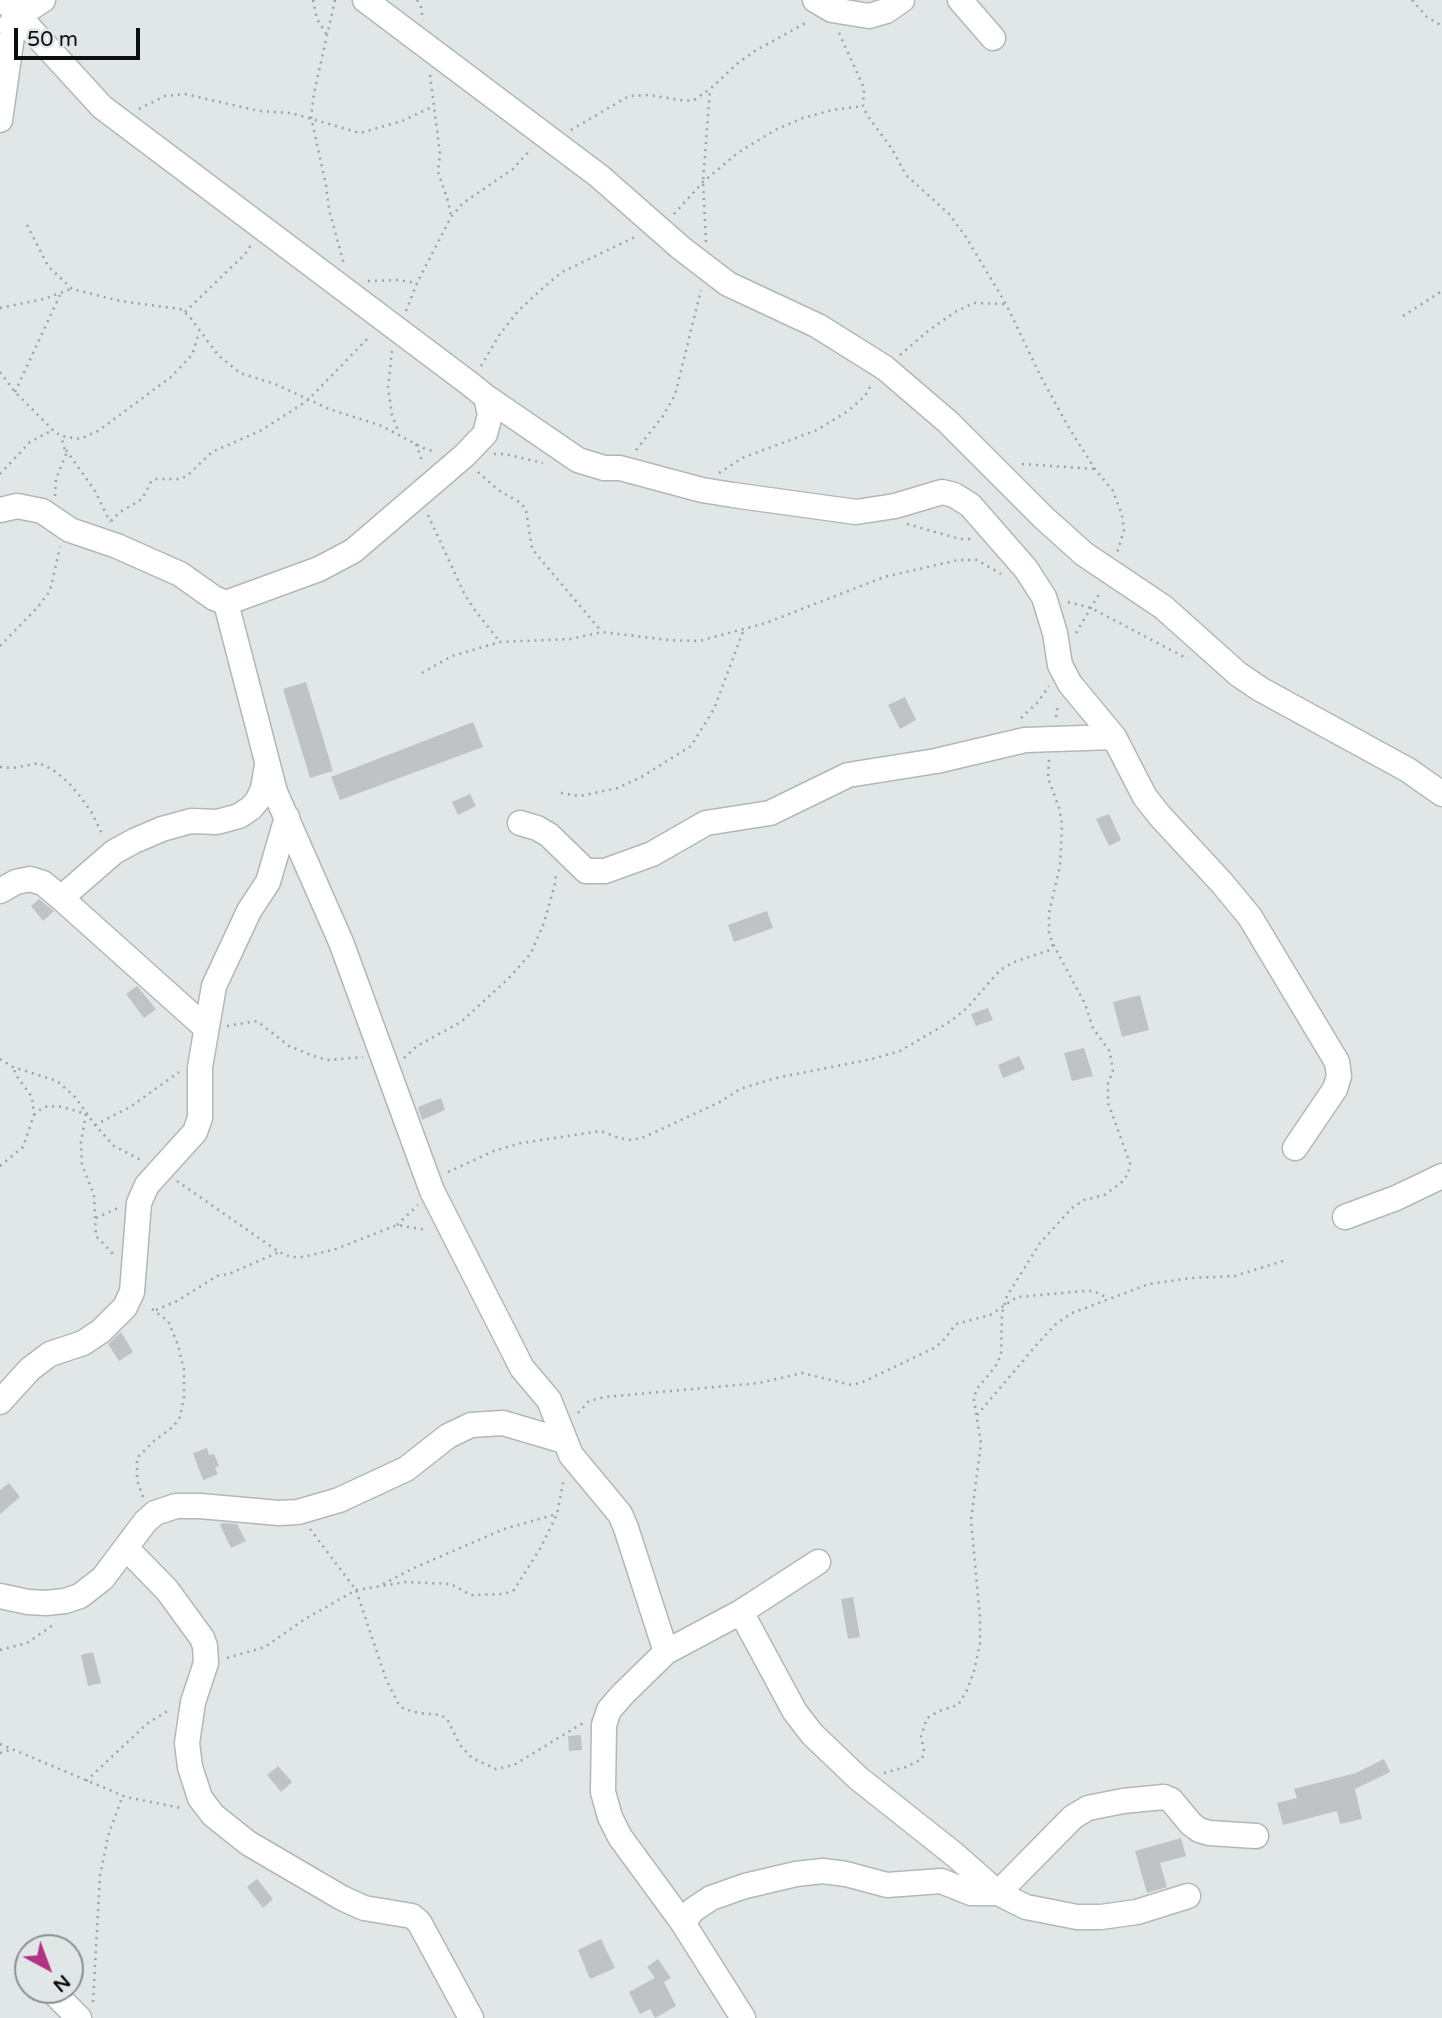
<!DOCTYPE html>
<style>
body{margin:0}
#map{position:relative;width:1442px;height:2018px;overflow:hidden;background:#e1e6e7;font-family:"Varela Round",sans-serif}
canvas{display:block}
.north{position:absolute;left:14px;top:1934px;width:70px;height:70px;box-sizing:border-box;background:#e1e6e7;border:2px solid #8c9091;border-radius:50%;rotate:139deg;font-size:19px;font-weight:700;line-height:28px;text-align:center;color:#0d0e0f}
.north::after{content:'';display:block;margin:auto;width:24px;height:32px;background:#b13382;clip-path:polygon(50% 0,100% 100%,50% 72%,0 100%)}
.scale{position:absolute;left:14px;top:28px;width:126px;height:32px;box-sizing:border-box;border:4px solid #0d0e0f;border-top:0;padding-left:9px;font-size:21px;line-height:24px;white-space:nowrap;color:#0d0e0f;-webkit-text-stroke:5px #e1e6e7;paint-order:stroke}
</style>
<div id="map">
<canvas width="1442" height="2018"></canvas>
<div class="north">N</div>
<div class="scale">50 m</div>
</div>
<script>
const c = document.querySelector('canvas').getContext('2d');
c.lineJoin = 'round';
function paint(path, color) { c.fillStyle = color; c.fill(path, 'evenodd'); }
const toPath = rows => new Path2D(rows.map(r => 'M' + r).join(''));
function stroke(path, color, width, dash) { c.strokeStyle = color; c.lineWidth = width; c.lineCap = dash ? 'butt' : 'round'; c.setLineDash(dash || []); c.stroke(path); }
paint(toPath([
 [306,682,333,771,310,778,283,689],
 [905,697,916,720,900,729,888,705],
 [473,722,483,747,340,800,331,777],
 [470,794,476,806,458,815,452,802],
 [1109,814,1121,840,1109,846,1096,819],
 [39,899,54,911,43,921,31,906],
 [767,911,773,928,734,942,728,925],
 [137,986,156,1009,144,1018,126,994],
 [1140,995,1149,1030,1122,1037,1113,1002],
 [988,1008,993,1020,976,1026,971,1014],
 [1084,1048,1093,1076,1072,1081,1064,1053],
 [1019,1056,1025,1069,1003,1078,998,1065],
 [441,1098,445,1110,422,1120,418,1107],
 [121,1332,133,1352,119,1361,108,1344],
 [207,1448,209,1455,214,1454,219,1466,215,1468,218,1474,203,1480,193,1453],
 [9,1483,20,1497,0,1514,0,1490],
 [223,1523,237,1524,246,1541,231,1548,220,1525],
 [853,1597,860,1637,848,1639,841,1599],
 [93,1652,101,1683,88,1686,81,1655],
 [581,1735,582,1750,569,1751,568,1736],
 [1384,1759,1390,1772,1355,1789,1362,1819,1340,1824,1337,1811,1283,1825,1277,1803,1297,1798,1294,1789,1356,1773],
 [278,1766,292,1782,281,1792,267,1775],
 [1181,1838,1186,1856,1160,1863,1167,1887,1147,1893,1135,1851],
 [257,1879,273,1899,263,1908,247,1887],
 [601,1939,615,1968,590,1979,578,1950],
 [658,1959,671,1978,664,1982,676,2006,655,2018,650,2009,640,2014,629,1992,655,1978,647,1967]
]), '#c0c3c6');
const minor = toPath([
 [365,0,599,176,681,248,728,284,818,326,885,368,948,422,1044,518,1084,554,1163,607,1238,674,1260,689,1408,770,1442,794],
 [815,0,832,10,869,16,886,11,902,0],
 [960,0,993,38],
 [10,25,20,15,43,0],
 [0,120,14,22],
 [486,397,578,460,604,468,620,468,702,490,733,495,856,512,895,506,942,492,954,495,970,505,1026,569,1044,597,1055,633,1060,665,1070,684,1114,737,1145,797,1160,816,1222,883,1250,917,1337,1062,1339,1076,1335,1089,1295,1148],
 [0,510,17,506,42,511,70,530,117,546,180,574,214,598,226,603,319,569,353,551,465,455,485,434,490,415,486,397,470,384,102,107,4,0],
 [226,603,275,792,341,942,432,1191,522,1368,549,1400,571,1455,620,1514,626,1528,666,1652],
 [520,823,537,828,549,835,586,871,605,871,652,854,706,823,770,813,848,775,936,761,1025,740,1114,737],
 [0,891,16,882,30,879,43,883,61,898,114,852,134,841,162,829,191,821,217,822,239,816,251,808,257,801,263,789,267,765],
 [61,898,206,1028],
 [1345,1217,1396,1198,1442,1176],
 [0,1402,30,1369,50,1354,83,1343,101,1331,125,1307,132,1292,139,1203,147,1185,195,1132,200,1118,200,1067,214,986,249,911,268,882,287,817],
 [126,1548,167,1590,202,1638,205,1646,206,1663,193,1702,187,1743,190,1767,200,1798,213,1815,248,1843,342,1898,364,1908,412,1916,419,1922,471,2018],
 [0,1596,28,1602,46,1603,65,1601,80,1596,103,1578,145,1522,155,1513,176,1506,200,1506,279,1513,298,1512,339,1500,406,1469,448,1436,471,1425,503,1423,564,1441],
 [741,1612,795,1712,812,1734,858,1778,955,1855,998,1893,1026,1907,1077,1917,1101,1917,1137,1912,1188,1896],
 [683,1923,693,1910,711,1898,745,1886,796,1874,823,1871,846,1874,887,1885,941,1881,971,1893,998,1893,1073,1817,1088,1808,1123,1801,1164,1797,1171,1800,1191,1824,1199,1830,1209,1833,1256,1836],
 [51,1990,79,2018],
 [743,2018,683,1923,620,1837,610,1817,603,1792,604,1725,609,1710,623,1694,666,1652,741,1612,818,1562]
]);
stroke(minor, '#b3b7b9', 27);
stroke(toPath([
 [313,0,317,19,327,35],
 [335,0,314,93,311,117,326,185,329,210,344,264],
 [417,0,421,7,423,20],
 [1412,0,1427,17,1442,26],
 [839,33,864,88,863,106,867,115,892,149,906,175,949,214,966,237,1006,304,1041,377,1069,428,1095,469,1113,491,1122,515,1124,530,1117,553],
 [430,75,440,154,438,172,448,201,451,216],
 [139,109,165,96,185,94,259,111,291,113,360,133,402,121,434,106],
 [571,130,629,96,649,95,686,101,694,100,710,89,738,63,755,51,809,21],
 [674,214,703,182,739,152,775,130,803,118,832,110,863,106],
 [27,225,48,266,72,289,120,301,180,309,189,316,218,355,240,373,275,384,329,409,382,426,423,448,436,452],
 [706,242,703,182,710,89],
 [368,281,399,280,417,283],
 [0,308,44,299,71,289],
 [406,311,417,283,451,217,463,203,513,169,531,149],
 [185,312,245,254,251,245],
 [1403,316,1442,291],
 [392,351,388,387,392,415,399,433],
 [900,355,928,331,955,312,974,303,1006,304],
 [481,366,500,334,518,311,544,287,562,272,635,237],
 [0,372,15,392,53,430,61,436,80,439,98,431,171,377,192,355,199,333],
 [15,392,60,295],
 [416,444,423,464],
 [66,450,95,491,110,522],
 [636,450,663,416,675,395,701,290],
 [494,454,505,454,543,463],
 [1022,464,1095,469],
 [478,472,498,490,521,503,526,510,532,549,602,632],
 [719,473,742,458,817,430,848,411,865,396,871,385],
 [0,474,30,442,53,430],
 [55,496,56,479,66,454,61,436],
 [428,515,464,593,474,609,500,642],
 [111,521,120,512,142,499,151,482,155,479,181,479,188,475,212,452,260,431,290,412,308,400,370,336],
 [907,524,960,539,972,539],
 [1068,602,1091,608,1188,659],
 [1076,633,1101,591],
 [0,646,37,608,50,591,60,547],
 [422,673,452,656,500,642,570,639,602,632,668,640,699,641,766,623,884,577,958,560,977,560,1001,574],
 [1056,717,1058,703],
 [1021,718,1038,702,1049,686],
 [0,767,13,768,39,763,53,770,68,782,79,795,91,811,103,836],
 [561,793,580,796,618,788,643,776,691,746,714,709,744,629],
 [227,1026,257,1021,289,1046,311,1055,327,1060,363,1057],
 [404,1058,417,1046,461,1022,509,978,531,953,544,923,555,884,556,872],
 [0,1059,13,1067,57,1081,75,1097,95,1125,114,1146,141,1160],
 [34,1115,42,1108,49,1106,63,1107,86,1114,81,1142,82,1165,94,1195,96,1236,114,1255],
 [95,1125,130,1107,179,1072],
 [0,1166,23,1147,34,1115,32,1097,16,1075,13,1067],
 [448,1172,494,1151,521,1143,601,1131,619,1138,631,1140,642,1138,720,1102,740,1089,776,1078,872,1059,900,1051,951,1021,967,1008,1000,970,1014,962,1050,950,1053,944,1049,933,1049,913,1060,866,1062,824,1059,808,1048,778,1049,758],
 [177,1181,279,1252,291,1257,303,1257,336,1249,397,1225,427,1230],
 [96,1218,118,1208],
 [397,1225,418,1205],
 [156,1310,177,1301,217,1276,229,1274,279,1252],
 [578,1413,589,1401,605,1397,759,1383,802,1373,852,1385,863,1382,934,1348,942,1342,956,1324,990,1315,1017,1297,1085,1291,1093,1291,1108,1298],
 [977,1415,1039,1342,1057,1323,1072,1313,1149,1284,1191,1278,1235,1276,1283,1261],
 [143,1497,137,1480,137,1458,154,1441,174,1426,180,1417,184,1397,184,1370,178,1345,168,1321,148,1306],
 [310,1529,356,1590,386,1679,398,1703,404,1709,419,1713,441,1715,447,1719,460,1745,472,1758,496,1769,514,1765,583,1723],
 [383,1584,416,1567,504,1529,557,1514],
 [0,1650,27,1643,53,1625],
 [227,1658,265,1647,305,1619,356,1590,406,1582,451,1584,471,1595,504,1594,514,1590,541,1547,557,1514,564,1478],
 [0,1744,126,1797,181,1808],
 [0,1753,10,1750],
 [884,1773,906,1767,922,1759,924,1751,921,1736,927,1718,939,1711,958,1705,967,1690,974,1671,980,1644,980,1618,971,1520,981,1444,974,1400,976,1390,995,1367,1001,1355,1002,1313,1007,1296,1040,1243,1072,1208,1084,1200,1104,1195,1121,1183,1128,1174,1130,1163,1108,1103,1108,1082,1113,1072,1110,1052,1093,1028,1085,1004,1053,944],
 [86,1781,148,1723,171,1709],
 [93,2002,100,1876,108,1836,123,1795]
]), '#9ea2a3', 2.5, [2, 5]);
stroke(minor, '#fff', 24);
</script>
